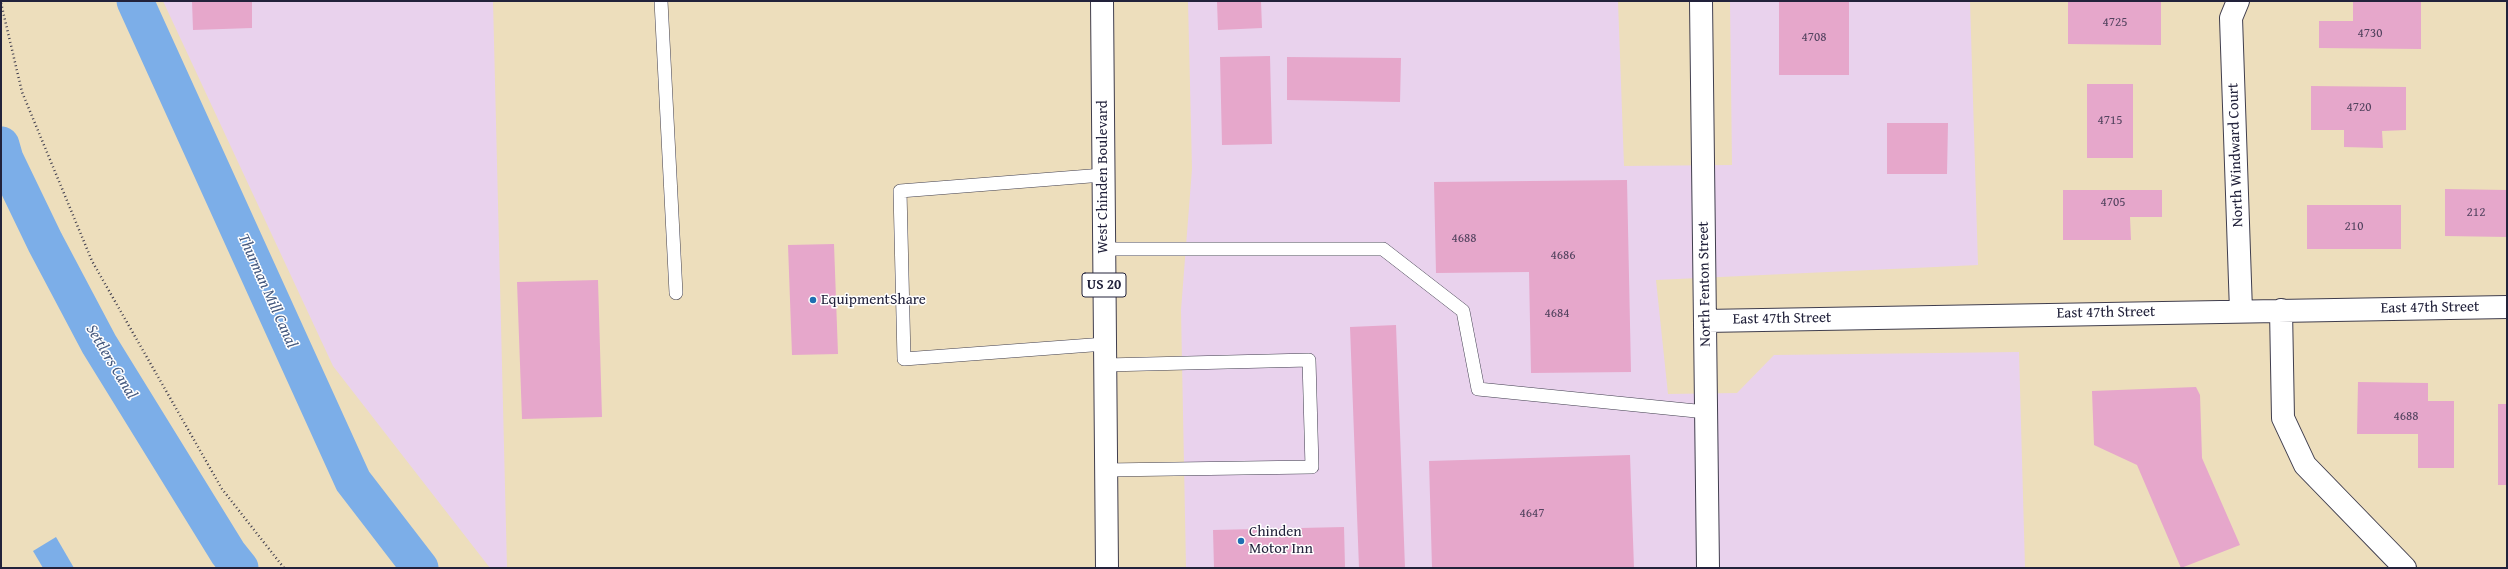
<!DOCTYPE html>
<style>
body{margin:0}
#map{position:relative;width:2508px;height:569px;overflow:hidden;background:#eddebc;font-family:"Gentium Book Plus",serif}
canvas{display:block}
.frame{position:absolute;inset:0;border:2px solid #22223b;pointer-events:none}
</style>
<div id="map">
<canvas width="2508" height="569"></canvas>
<div class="frame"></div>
</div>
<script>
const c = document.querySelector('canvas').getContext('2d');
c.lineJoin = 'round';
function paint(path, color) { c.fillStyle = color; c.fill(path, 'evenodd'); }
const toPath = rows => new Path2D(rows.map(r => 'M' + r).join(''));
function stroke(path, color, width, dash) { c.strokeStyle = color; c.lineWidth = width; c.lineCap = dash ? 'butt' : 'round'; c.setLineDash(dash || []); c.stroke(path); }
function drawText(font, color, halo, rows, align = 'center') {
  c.font = font + ' "Gentium Book Plus",serif'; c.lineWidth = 3; c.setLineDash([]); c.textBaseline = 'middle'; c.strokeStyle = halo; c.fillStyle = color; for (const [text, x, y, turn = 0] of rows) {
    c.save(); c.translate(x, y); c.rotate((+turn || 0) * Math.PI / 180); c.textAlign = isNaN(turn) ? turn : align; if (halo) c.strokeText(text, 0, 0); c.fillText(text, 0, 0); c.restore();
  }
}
paint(toPath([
 [163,1,493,1,507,568,490,568,333,366],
 [1188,1,1618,1,1624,166,1732,165,1730,1,1970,1,1978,265,1656,280,1668,394,1737,393,1774,355,2019,352,2025,568,1186,568,1181,310,1192,169]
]), '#e9d2ed');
paint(toPath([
 [56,537,74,568,43,568,33,551]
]), '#7caee8');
stroke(toPath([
 [135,1,353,481,420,568],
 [1,145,5,159,45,242,99,344,228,553,240,568]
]), '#7caee8', 37);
paint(toPath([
 [192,1,252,1,252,28,193,30],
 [1217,1,1261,1,1262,28,1218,30],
 [1779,1,1849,1,1849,75,1779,75],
 [2068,1,2161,1,2161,45,2068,44],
 [2353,1,2421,1,2421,49,2319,48,2319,21,2353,21],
 [1270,56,1272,144,1222,145,1220,57],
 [1287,57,1401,58,1400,102,1287,100],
 [2087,84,2133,84,2133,158,2087,158],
 [2311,86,2406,87,2406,130,2382,131,2383,148,2344,147,2344,130,2311,130],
 [1887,123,1948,123,1947,174,1887,174],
 [1627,180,1631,372,1531,373,1529,272,1436,273,1434,182],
 [2445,189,2507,190,2507,237,2445,236],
 [2063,190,2162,190,2162,217,2130,217,2131,240,2063,240],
 [2307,205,2401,205,2401,249,2307,249],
 [834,244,838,354,792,355,788,245],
 [598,280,602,417,522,419,517,282],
 [1396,325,1405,568,1359,568,1350,327],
 [2358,382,2428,383,2428,401,2454,401,2454,468,2418,468,2418,434,2357,434],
 [2196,387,2200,395,2202,458,2240,545,2181,568,2137,465,2094,445,2092,391],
 [2498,404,2507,404,2507,485,2498,485],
 [1630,455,1634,568,1432,568,1429,461],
 [1344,527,1345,567,1214,568,1213,530]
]), '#e6a7cb');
const service = toPath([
 [661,1,676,293],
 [1103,175,900,191,904,359,1105,344],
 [1104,249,1383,249,1463,311,1478,389,1706,412],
 [1106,365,1309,360,1312,467,1106,470]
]);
const minor = toPath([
 [1701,1,1708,568],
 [2238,1,2231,18,2241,311],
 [2281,310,2283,418,2305,465,2405,568],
 [1705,321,2507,307]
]);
const primary = toPath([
 [1102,1,1107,568]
]);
stroke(service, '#403e4e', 14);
stroke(minor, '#403e4e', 24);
stroke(primary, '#403e4e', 24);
stroke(toPath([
 [1,3,22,92,92,261,222,489,284,568]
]), '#403e4e', 2.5, [1, 3]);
stroke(service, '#fff', 13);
stroke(minor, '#fff', 22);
stroke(primary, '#fff', 22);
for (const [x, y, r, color] of [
 [813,300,4,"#1f6fb2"],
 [1241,541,4,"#1f6fb2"]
]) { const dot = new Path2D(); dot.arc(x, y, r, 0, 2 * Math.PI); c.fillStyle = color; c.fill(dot); stroke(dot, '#fff', 1.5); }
drawText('13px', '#53435f', null, [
 ["4725",2115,23],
 ["4730",2370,34],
 ["4708",1814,38],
 ["4720",2359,108],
 ["4715",2110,121],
 ["4705",2113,203],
 ["212",2476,213],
 ["210",2354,227],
 ["4688",1464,239],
 ["4686",1563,256],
 ["4684",1557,314],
 ["4688",2406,417],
 ["4647",1532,514]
]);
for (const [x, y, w] of [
 [1104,285,44]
]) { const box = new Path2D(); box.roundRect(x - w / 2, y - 12, w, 24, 3); c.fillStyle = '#fff'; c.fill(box); stroke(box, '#22223b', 1); }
drawText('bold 14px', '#22223b', null, [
 ["US 20",1104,285]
]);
drawText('15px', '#22223b', '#fff', [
 ["North Windward Court",2236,155,-92],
 ["West Chinden Boulevard",1103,177,-90],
 ["North Fenton Street",1705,284,-91],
 ["East 47th Street",2430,308,-1],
 ["East 47th Street",2106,313,-1],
 ["East 47th Street",1782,319,-1]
]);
drawText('15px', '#22223b', '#fff', [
 ["EquipmentShare",821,300],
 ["Chinden",1249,532],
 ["Motor Inn",1249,549]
], 'left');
drawText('italic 16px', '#465a80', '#fff', [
 ["Thurman Mill Canal",267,291,66],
 ["Settlers Canal",111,362,59]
]);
</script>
